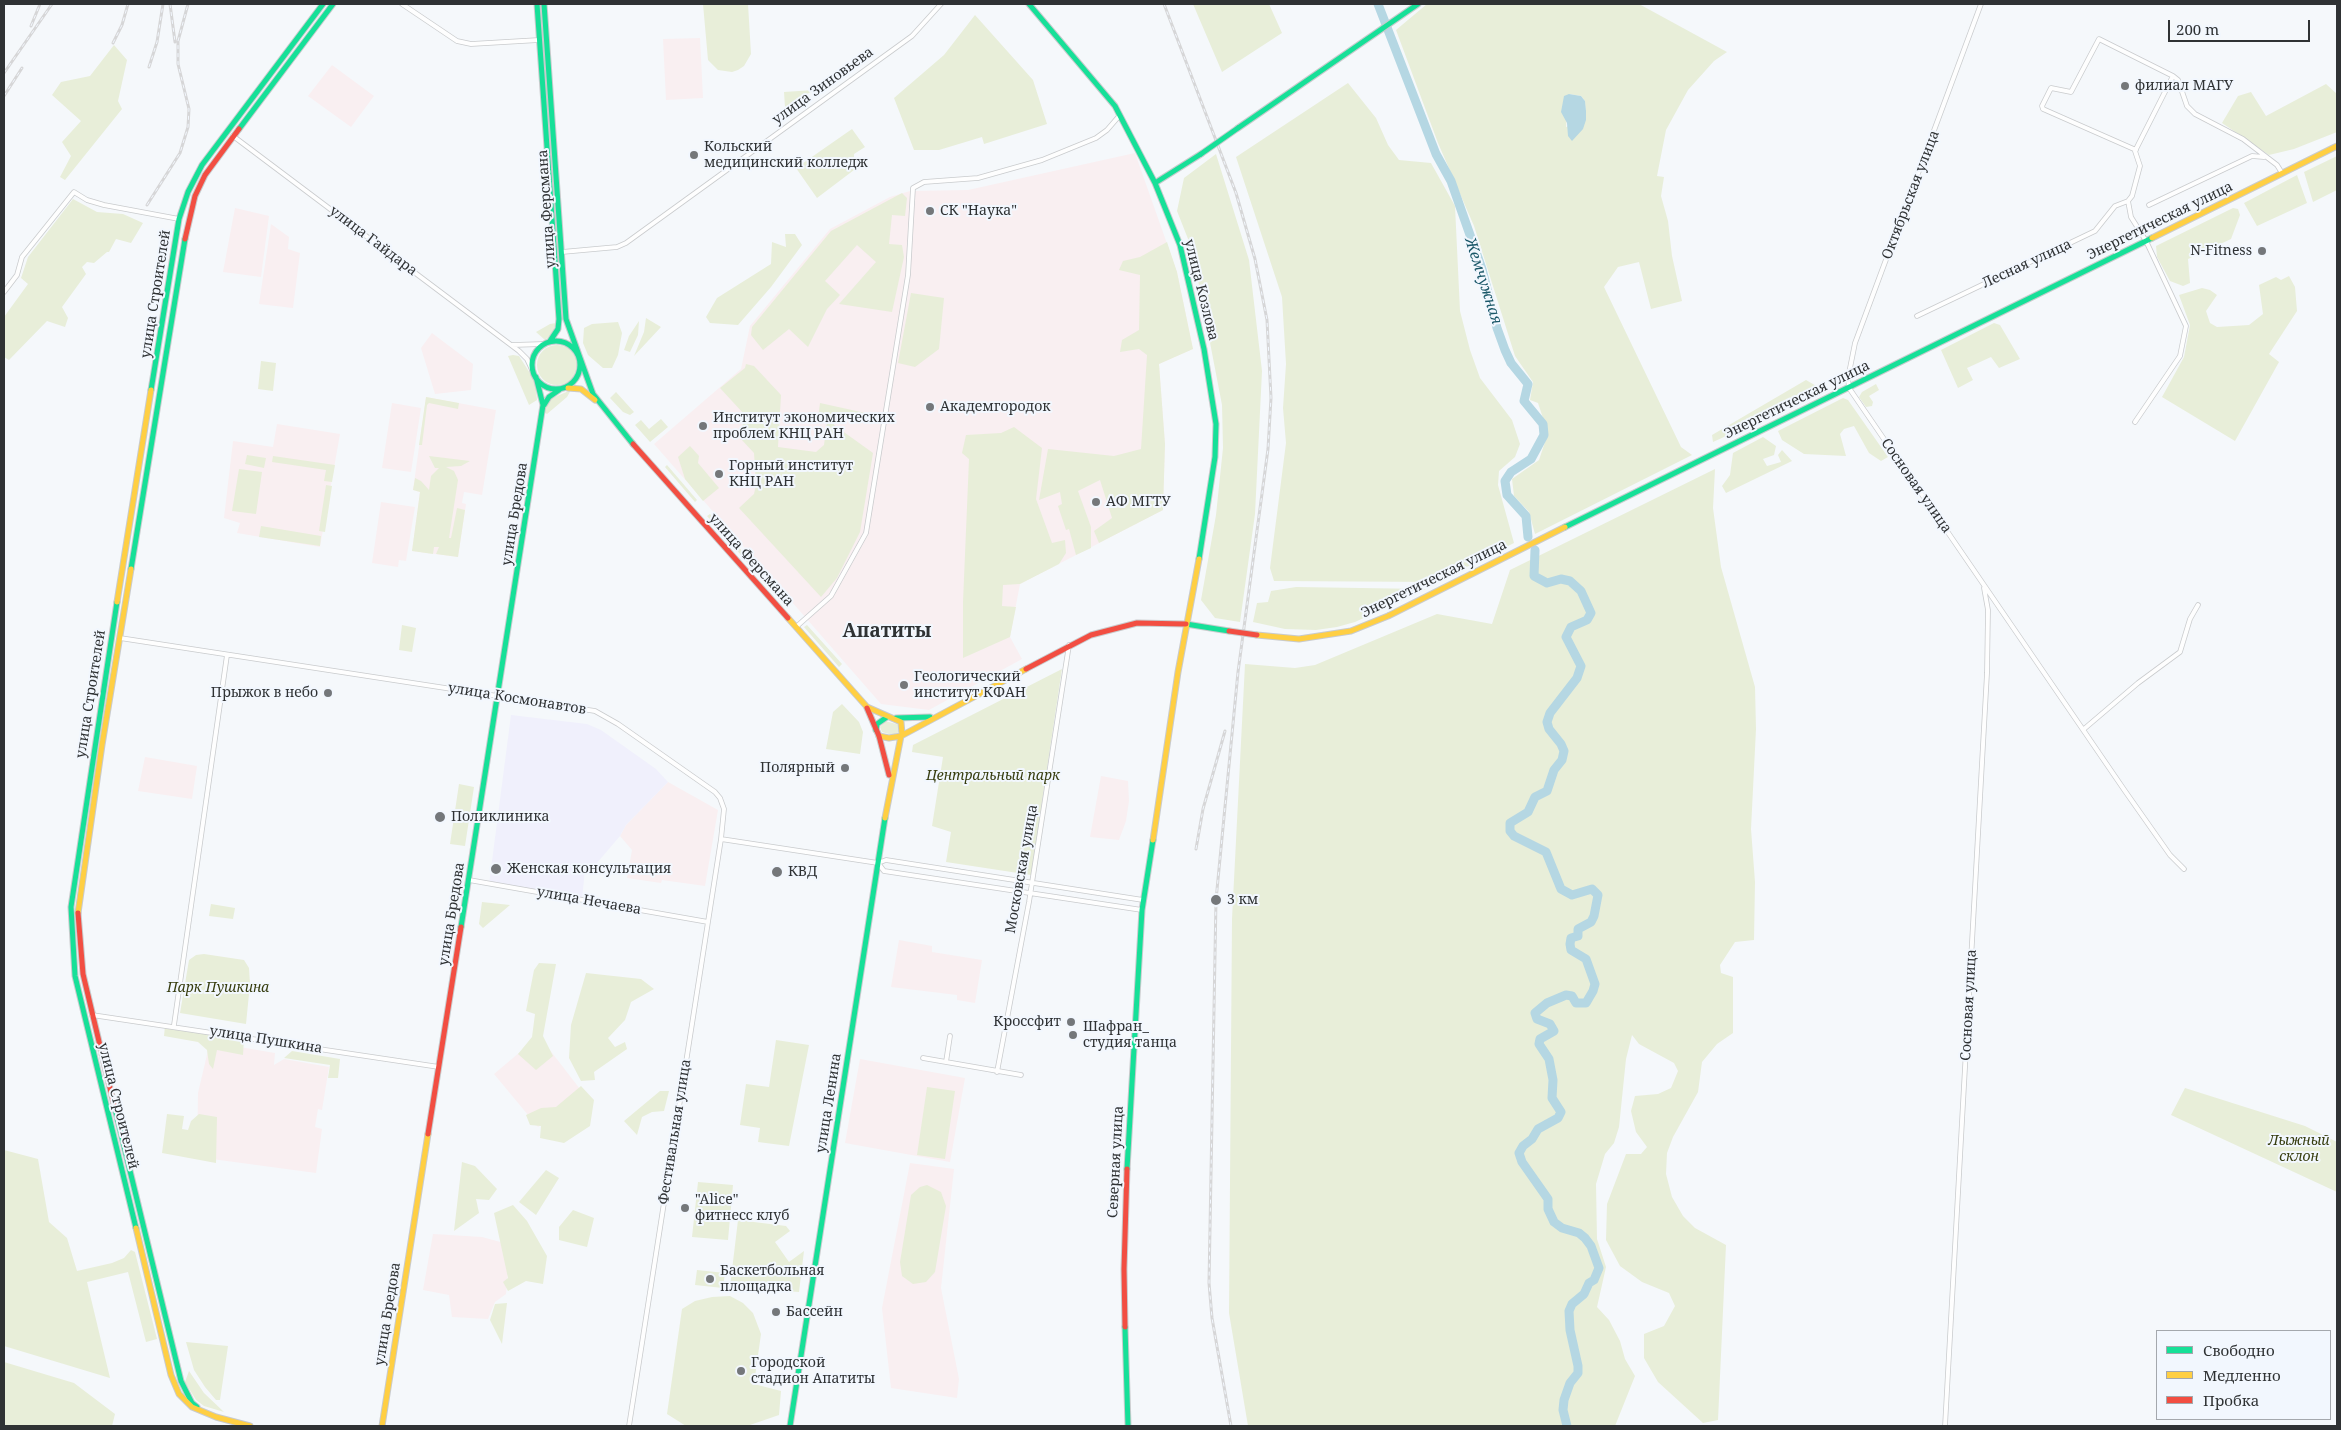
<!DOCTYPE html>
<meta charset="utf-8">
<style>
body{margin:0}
#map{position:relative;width:2341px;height:1430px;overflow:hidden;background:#f5f8fb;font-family:"Noto Serif",serif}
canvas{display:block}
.frame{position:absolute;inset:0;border:5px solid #2f3234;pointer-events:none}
.legend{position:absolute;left:2156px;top:1330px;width:175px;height:90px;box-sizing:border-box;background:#f2f7fe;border:1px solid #a4a8ad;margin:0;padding:6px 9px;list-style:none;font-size:15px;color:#2f3234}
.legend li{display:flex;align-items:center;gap:10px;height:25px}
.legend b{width:25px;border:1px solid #a4a8ad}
.scale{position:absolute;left:2168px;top:20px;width:142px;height:22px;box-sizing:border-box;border:2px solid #2f3234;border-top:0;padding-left:6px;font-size:15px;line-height:18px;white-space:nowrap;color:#2f3234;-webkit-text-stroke:4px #f2f7fe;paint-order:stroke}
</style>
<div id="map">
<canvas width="2341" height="1430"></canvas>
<div class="frame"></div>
<ul class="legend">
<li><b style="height:6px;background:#16e098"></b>Свободно</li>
<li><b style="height:6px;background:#ffcf43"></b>Медленно</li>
<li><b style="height:6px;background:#f24e42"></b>Пробка</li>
</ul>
<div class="scale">200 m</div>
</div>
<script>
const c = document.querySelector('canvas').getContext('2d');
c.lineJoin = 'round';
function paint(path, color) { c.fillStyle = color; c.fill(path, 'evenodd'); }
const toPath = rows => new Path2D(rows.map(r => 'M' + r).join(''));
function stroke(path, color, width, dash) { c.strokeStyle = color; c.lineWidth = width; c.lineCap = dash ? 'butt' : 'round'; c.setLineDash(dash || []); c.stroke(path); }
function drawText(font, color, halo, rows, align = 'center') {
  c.font = font + ' "Noto Serif",serif'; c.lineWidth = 4; c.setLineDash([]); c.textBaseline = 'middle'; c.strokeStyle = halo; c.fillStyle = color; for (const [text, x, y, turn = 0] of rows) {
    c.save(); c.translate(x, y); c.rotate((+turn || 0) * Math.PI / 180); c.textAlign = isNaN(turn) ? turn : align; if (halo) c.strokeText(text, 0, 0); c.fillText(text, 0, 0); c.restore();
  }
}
paint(toPath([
 [700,38,703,98,666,100,663,39],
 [332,65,374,96,351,127,308,96],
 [1135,153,1177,272,1193,349,1159,364,1165,444,1163,510,1020,584,1010,637,1022,659,929,710,881,704,654,444,741,369,750,326,830,229,890,197,910,191,968,190],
 [235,208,269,216,261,277,223,272],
 [271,224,289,237,288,249,300,253,293,308,259,304],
 [432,333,473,364,471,390,435,394,421,348],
 [426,397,496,410,482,495,464,492,462,503,466,504,458,557,412,551,420,492,413,490],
 [392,403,421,408,411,472,382,468],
 [277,424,340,434,320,547,237,533,240,523,224,518,233,441,273,447],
 [381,502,415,507,406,561,399,560,398,567,372,563],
 [145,757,197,766,192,799,138,791],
 [1101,776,1128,781,1129,801,1126,821,1119,840,1090,837],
 [668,782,718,810,705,886,662,880,661,883,627,878,632,850,620,836,626,825],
 [899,940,932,946,932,952,982,960,975,1003,957,1000,957,995,891,987],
 [539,1036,580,1089,538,1127,494,1074],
 [210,1042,275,1053,274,1065,284,1059,329,1067,322,1110,318,1109,315,1127,322,1129,316,1173,197,1157,198,1093],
 [860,1059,965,1078,950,1162,845,1143],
 [910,1163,954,1169,941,1288,959,1379,957,1398,891,1388,882,1308],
 [433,1234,482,1237,504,1243,509,1262,506,1294,495,1302,488,1319,452,1317,449,1295,423,1290]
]), '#f9eff1');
paint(toPath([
 [511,715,587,724,601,730,656,769,668,782,626,825,620,836,591,870,585,869,582,900,489,884]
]), '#f0f0fc');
paint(toPath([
 [703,4,748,4,751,54,744,66,738,70,732,72,718,70,708,60],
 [1193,4,1269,4,1282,33,1222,72],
 [1427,4,1639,4,1727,52,1714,61,1688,90,1666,130,1657,176,1664,177,1661,196,1668,221,1672,256,1682,301,1651,309,1639,262,1618,267,1604,287,1681,447,1692,455,1535,534,1529,512,1514,496,1512,479,1539,460,1548,433,1538,403,1530,400,1533,382,1515,356,1474,226,1438,143,1396,30],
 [1569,94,1581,96,1585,101,1586,120,1566,127],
 [975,15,1033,80,1047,124,984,144,982,137,939,150,914,150,894,98,944,55],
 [114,45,127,60,118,101,122,109,65,180,60,177,71,156,62,142,81,121,52,95,61,82,90,76],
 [1348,83,1376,118,1388,145,1399,160,1431,163,1455,206,1460,311,1470,350,1480,378,1512,420,1520,444,1515,457,1499,471,1498,485,1514,543,1437,582,1274,581,1270,568,1286,443,1283,408,1286,364,1282,297,1236,157],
 [2326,84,2337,94,2337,132,2294,149,2269,155,2222,123,2238,96,2251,92,2266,116],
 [814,90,785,107,784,92],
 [852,129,865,147,854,154,854,170,817,198,796,168],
 [1216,154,1249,260,1262,371,1255,514,1240,622,1215,618,1201,600,1216,515,1223,448,1222,405,1192,249,1177,211,1184,178],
 [2337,156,2337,190,2313,202,2304,172],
 [2297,175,2307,203,2257,226,2244,203],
 [902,193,907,198,905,216,892,215,889,244,902,245,904,257,892,312,839,304,876,262,857,245,825,281,840,295,827,309,808,347,789,329,763,350,751,335,752,327,831,231],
 [73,199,97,212,123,214,143,223,131,243,116,239,109,252,107,252,94,263,87,262,82,267,86,274,62,307,68,318,65,327,47,321,9,360,4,357,4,317,28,284,21,278,28,257],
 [2233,208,2238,209,2240,215,2231,239,2188,259,2190,283,2183,286,2170,281,2157,257,2156,246],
 [785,234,795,234,802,245,771,287,738,325,710,323,706,317,717,298,771,264,772,242,786,247],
 [1167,242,1177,272,1193,349,1159,364,1165,444,1163,510,1099,543,1094,531,1112,518,1100,480,1078,491,1091,527,1091,548,1076,555,1069,529,1066,530,1058,506,1062,504,1060,492,1039,500,1048,449,1114,456,1141,449,1147,355,1139,349,1120,352,1122,340,1139,330,1140,275,1119,270,1123,261,1140,257],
 [2289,276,2295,287,2297,311,2269,354,2279,362,2235,441,2162,397,2184,357,2190,325,2179,295,2202,288,2210,290,2217,295,2206,311,2210,323,2217,327,2249,325,2263,314,2259,285,2276,277,2281,280],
 [911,293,944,298,939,349,915,367,898,363],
 [646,318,661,327,634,356,644,332],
 [639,321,638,335,630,352,624,350,629,336],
 [618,322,622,333,618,355,612,368,603,368,588,355,583,343,584,328,592,324],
 [556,323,553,333,545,340,536,332,550,324],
 [1994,323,2000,325,2020,359,1999,368,1991,357,1967,368,1973,380,1958,388,1941,350],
 '537 365a20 20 0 1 1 40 0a20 20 0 1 1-40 0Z',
 [513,355,519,356,535,381,537,400,529,405,508,356],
 [261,361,276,363,273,391,258,389],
 [746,364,754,366,781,395,778,447,816,452,824,445,827,422,818,419,820,403,870,414,869,418,835,412,834,425,873,453,860,532,837,578,821,597,739,508,754,494,756,485,754,453,741,439,744,414,720,388,745,368],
 [1806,380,1825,391,1713,442,1712,435],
 [1876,384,1879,390,1869,396,1873,402,1872,406,1866,407,1859,397,1862,392],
 [571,390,567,397,547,414,544,412,550,399],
 [616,392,634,412,630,415,623,412,610,398],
 [426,397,459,403,458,409,429,403,427,405,422,445,419,445],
 [1843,398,1848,400,1888,457,1881,461,1869,453,1854,426,1844,429,1840,434,1846,456,1804,454,1782,440,1778,431],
 [661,419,668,427,650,442,635,425,641,420,649,429],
 [1014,427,1042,448,1036,499,1052,543,1065,540,1066,553,1059,564,1020,584,1003,585,1002,606,1016,607,1010,637,963,658,963,602,969,459,962,453,966,435,1001,433],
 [1763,437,1776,446,1774,455,1763,459,1767,466,1781,462,1778,455,1782,450,1792,461,1726,493,1722,486,1730,475,1733,453],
 [690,446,699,456,698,463,719,488,703,501,685,479,678,457],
 [247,455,266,458,264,468,245,464],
 [273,456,335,465,332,482,324,481,326,470,272,462],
 [429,456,470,461,461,466,446,467,454,471,458,480,449,538,451,538,457,508,465,510,458,557,436,554,439,547,434,547,433,554,412,551,420,492,413,490,415,478,421,481,429,490,431,476,439,468,435,468],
 [667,465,697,500,695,502,665,467],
 [239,469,262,472,256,514,232,511],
 [1715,469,1713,508,1721,567,1755,687,1756,729,1751,829,1755,882,1754,940,1735,942,1720,965,1721,973,1733,977,1733,1033,1717,1044,1702,1062,1698,1092,1673,1137,1667,1153,1666,1174,1672,1197,1683,1216,1695,1228,1726,1245,1718,1420,1703,1423,1658,1382,1644,1358,1644,1334,1664,1326,1675,1306,1669,1293,1642,1282,1620,1266,1606,1240,1607,1204,1626,1154,1641,1154,1647,1147,1636,1132,1631,1111,1635,1096,1658,1094,1671,1088,1678,1071,1674,1063,1639,1044,1632,1035,1626,1059,1619,1127,1614,1143,1605,1154,1596,1184,1597,1239,1606,1267,1597,1307,1609,1320,1620,1341,1625,1359,1635,1376,1615,1426,1248,1426,1229,1313,1232,919,1245,664,1295,668,1315,665,1437,614,1492,624,1510,570],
 [326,485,332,486,325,532,319,531],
 [710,514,764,576,761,578,707,516],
 [261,526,321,536,320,546,259,537],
 [1296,587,1426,589,1355,622,1337,627,1316,630,1285,629,1253,622,1257,603,1268,602,1271,591],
 [402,625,416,628,412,652,399,650],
 [807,625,842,664,839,667,804,627],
 [1062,669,1031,875,946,862,951,832,932,826,943,757,912,752,913,745],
 [842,704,859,722,863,732,860,754,826,749,833,712],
 [885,721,900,725,900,732,892,735,882,732,880,727],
 [459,784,474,787,465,846,450,844],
 [482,902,510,905,483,928,479,924],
 [211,904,235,908,233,919,209,916],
 [204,954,244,960,249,968,250,984,246,1024,180,1013,189,960,196,955],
 [539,963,556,964,543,1036,553,1056,536,1070,518,1054,532,1037,535,1014,526,1011,534,970],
 [586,973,641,979,654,989,631,1002,625,1020,608,1038,615,1047,625,1042,627,1049,594,1072,595,1080,581,1081,569,1058,571,1025],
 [165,1026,244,1039,243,1055,217,1050,213,1069,209,1064,207,1050,198,1042,164,1036],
 [776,1040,809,1045,789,1146,758,1142,760,1128,740,1125,746,1084,769,1087],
 [292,1051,340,1059,338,1078,328,1078,330,1065,284,1058],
 [581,1086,594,1100,590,1126,564,1143,540,1138,541,1126,530,1125,526,1115,541,1108,556,1107],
 [927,1087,955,1091,945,1159,917,1155],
 [2185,1088,2305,1126,2337,1142,2337,1192,2171,1115],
 [660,1091,669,1091,664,1111,652,1112,642,1117,637,1135,624,1121],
 [167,1114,184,1116,182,1129,188,1130,191,1121,199,1114,217,1117,216,1163,162,1153],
 [4,1150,38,1159,49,1222,67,1238,77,1271,112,1263,124,1258,131,1250,135,1252,157,1339,146,1342,128,1272,87,1282,110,1378,4,1346],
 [462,1162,475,1166,497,1189,489,1200,476,1199,479,1213,454,1231],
 [546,1170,559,1178,536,1215,519,1202],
 [698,1182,733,1185,728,1240,692,1237],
 [927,1185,941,1192,946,1206,935,1272,926,1282,913,1284,902,1276,900,1262,911,1195,920,1187],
 [513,1205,527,1221,547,1256,543,1284,526,1281,508,1291,503,1282,508,1278,494,1213],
 [573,1210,594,1218,587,1247,559,1240,559,1227],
 [738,1220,786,1226,790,1231,775,1242,789,1262,804,1251,799,1292,730,1287],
 [697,1270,725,1273,723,1288,695,1285],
 [730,1296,743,1303,753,1313,761,1334,754,1384,781,1391,779,1415,747,1426,686,1426,667,1414,682,1309,695,1301,712,1297],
 [507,1303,502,1344,490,1320,495,1304],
 [186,1342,228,1346,220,1400,216,1400,205,1387,194,1370],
 [4,1362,74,1383,115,1414,112,1426,4,1426],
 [189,1371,204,1393,224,1412,204,1406,196,1400,185,1382]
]), '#e8eed9');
paint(toPath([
 [1569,94,1581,96,1585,101,1586,111,1586,120,1583,129,1572,141,1568,136,1567,123,1561,112,1564,96]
]), '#b5d7e3');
stroke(toPath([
 [1378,4,1436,154,1451,181,1482,269,1497,328,1505,350,1511,363,1528,384,1524,401,1543,424,1544,435,1531,459,1511,472,1505,481,1507,495,1526,516,1528,537],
 [1535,550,1534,576,1547,583,1561,579,1570,581,1581,591,1591,613,1587,620,1571,627,1566,637,1581,666,1577,678,1550,713,1547,722,1549,729,1561,744,1564,751,1562,760,1554,770,1547,791,1535,797,1528,812,1510,823,1510,831,1514,836,1546,852,1561,889,1572,895,1592,889,1598,895,1594,916,1591,922,1578,929,1578,936,1571,938,1570,944,1571,950,1586,959,1595,984,1593,991,1586,1003,1576,1003,1572,996,1566,995,1547,1003,1535,1013,1537,1019,1550,1024,1554,1031,1540,1039,1539,1044,1549,1059,1553,1080,1552,1098,1561,1112,1558,1118,1538,1129,1532,1139,1523,1146,1519,1153,1522,1162,1548,1199,1548,1209,1554,1222,1562,1228,1579,1233,1585,1238,1591,1246,1599,1268,1594,1280,1589,1283,1584,1294,1572,1304,1569,1311,1570,1330,1578,1366,1578,1373,1570,1383,1564,1400,1563,1410,1567,1426]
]), '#b5d7e3', 9);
const street = toPath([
 [402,4,457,41,471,44,539,40],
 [1981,4,1855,343,1848,378,1849,388,2125,791,2170,855,2184,869],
 [2173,76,2178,80,2187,106,2195,114,2243,139,2277,165,2282,173],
 [233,136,519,351,527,359,534,374],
 [2128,201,2131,217,2146,241,2186,326,2180,356,2135,422],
 [2149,205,2252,156,2264,157],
 [562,252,617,247,626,243,912,36,941,4],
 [4,292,17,275,22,257,74,192,87,200,104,205,179,219],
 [1917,316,2095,231,2115,206,2128,201,2132,196,2140,166,2135,151,2173,76,2099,39,2071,92,2051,88,2042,106,2043,109,2136,150],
 [512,345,544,344],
 [796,627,831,596,866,533,908,275,913,188,924,182,978,178,1042,160,1096,138,1107,130,1120,115],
 [120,638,595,711,618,724,715,792,720,798,724,809,721,839,878,863,886,860,1143,900],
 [2084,729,2138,683,2180,652,2190,619,2198,605],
 [878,863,884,871,1142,910],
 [469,880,708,922],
 [92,1015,439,1067],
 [174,1025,227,655],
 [923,1058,1021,1075],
 [946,1062,950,1036],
 [997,1072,1029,902,1069,645],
 [629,1426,721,839],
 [1945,1426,1987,673,1988,610,1984,588]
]);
const fast = toPath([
 [537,4,559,319,558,329,550,341],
 [544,4,566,319,593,394,633,444],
 [1029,4,1115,106,1155,183,1180,245,1204,349,1216,424,1215,457,1199,559],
 [1238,128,1418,4],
 [239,129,333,4],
 [1155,183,1201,154],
 '532 365a24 24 0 1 1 48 0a24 24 0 1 1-48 0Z',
 [151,390,179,219,188,192,202,165,323,4],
 [544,405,549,397,559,390],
 [1565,527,2152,238],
 [131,569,185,239],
 [117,602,71,907,75,976,136,1228],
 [1186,624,1229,631],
 [896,718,930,717],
 [876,730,877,724,887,717],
 [461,927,543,405,536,377],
 [115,1109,181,1381,192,1403,197,1407],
 [1127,1169,1142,910,1153,840],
 [1125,1327,1128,1426],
 [790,1426,885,818]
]);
const slow = toPath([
 [2152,238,2337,146],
 [568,388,581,389,595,400],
 [117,602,151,390],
 [788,618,867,707,901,722,902,734],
 [1257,635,1299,639,1351,631,1388,616,1565,527],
 [879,736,889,738,901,736,1026,669],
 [885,818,901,736],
 [1153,840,1178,672,1199,559],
 [78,913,102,745,131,569],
 [136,1228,171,1375,179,1394,192,1407,216,1417,250,1426],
 [382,1426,428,1134]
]);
const jam = toPath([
 [185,239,195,196,205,175,239,129],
 [633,444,788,618],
 [1026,669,1091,635,1137,623,1186,624],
 [867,708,879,736,889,775],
 [78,913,83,974,115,1109],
 [428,1134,461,927],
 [1125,1327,1124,1269,1127,1169]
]);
stroke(street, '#c9cbcd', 5.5);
stroke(fast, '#c9cbcd', 7);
stroke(slow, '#c9cbcd', 7);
stroke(jam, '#c9cbcd', 7);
stroke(street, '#fefefe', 4);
stroke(fast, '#16e098', 5);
stroke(slow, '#ffcf43', 5);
stroke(jam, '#f24e42', 5);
const rail = toPath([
 [170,4,175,42],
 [1164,4,1236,193,1255,259,1267,320,1271,398,1268,449,1238,672,1216,900,1209,1283,1212,1318,1231,1426],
 [31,26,40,4],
 [113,43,122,25,128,4],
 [149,67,157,42,163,4],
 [4,73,52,4],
 [4,96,22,68],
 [147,205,180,153,188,127,189,109,178,64,178,41,188,4],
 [1196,849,1203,809,1225,731]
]);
stroke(rail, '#d6d6d7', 3);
stroke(rail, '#f2f7fe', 1, [4]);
const fastBridge = toPath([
 [1201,154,1238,128]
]);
const jamBridge = toPath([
 [1229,631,1257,635]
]);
stroke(fastBridge, '#c9cbcd', 7, []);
stroke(jamBridge, '#c9cbcd', 7, []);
stroke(fastBridge, '#16e098', 5);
stroke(jamBridge, '#f24e42', 5);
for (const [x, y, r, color] of [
 [2125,86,5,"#74777a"],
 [694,155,5,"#74777a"],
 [930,211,5,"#74777a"],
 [2262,251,5,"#74777a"],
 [930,407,5,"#74777a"],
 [703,426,5,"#74777a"],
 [719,474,5,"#74777a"],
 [1096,502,5,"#74777a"],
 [904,685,5,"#74777a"],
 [328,693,5,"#74777a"],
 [845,768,5,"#74777a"],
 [440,817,6,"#74777a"],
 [496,869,6,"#74777a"],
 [777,872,6,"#74777a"],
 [1216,900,6,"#74777a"],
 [1071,1022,5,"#74777a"],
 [1073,1035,5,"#74777a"],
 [685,1208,5,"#74777a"],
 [710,1279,5,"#74777a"],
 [776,1312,5,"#74777a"],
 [741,1371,5,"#74777a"]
]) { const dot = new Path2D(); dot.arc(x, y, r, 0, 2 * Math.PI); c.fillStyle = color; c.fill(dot); stroke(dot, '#f2f7fe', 2); }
drawText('14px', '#2f3234', '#f2f7fe', [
 ["улица Зиновьева",823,86,-36],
 ["Октябрьская улица",1911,195,-69],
 ["улица Ферсмана",547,209,-94],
 ["Энергетическая улица",2160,221,-26],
 ["улица Гайдара",373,241,37],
 ["Лесная улица",2027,264,-25],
 ["улица Козлова",1201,290,76],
 ["улица Строителей",156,294,-81],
 ["Энергетическая улица",1797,400,-26],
 ["Сосновая улица",1916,486,55],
 ["улица Бредова",515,514,-81],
 ["улица Ферсмана",751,560,48],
 ["Энергетическая улица",1434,579,-26],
 ["улица Строителей",91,694,-81],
 ["улица Космонавтов",517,699,9],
 ["Московская улица",1022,869,-80],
 ["улица Нечаева",589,901,10],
 ["улица Бредова",452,914,-81],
 ["Сосновая улица",1969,1005,-87],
 ["улица Пушкина",266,1040,9],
 ["улица Ленина",829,1103,-81],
 ["улица Строителей",118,1106,76],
 ["Фестивальная улица",675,1132,-81],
 ["Северная улица",1116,1162,-87],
 ["улица Бредова",388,1314,-81]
]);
drawText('14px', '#2f3234', '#f2f7fe', [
 ["филиал МАГУ",2135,86],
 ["Кольский",704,147],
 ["медицинский колледж",704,163],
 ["СК \"Наука\"",940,211],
 ["N-Fitness",2252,251,"right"],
 ["Академгородок",940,407],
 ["Институт экономических",713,418],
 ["проблем КНЦ РАН",713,434],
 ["Горный институт",729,466],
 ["КНЦ РАН",729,482],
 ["АФ МГТУ",1106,502],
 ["Геологический",914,677],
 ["институт КФАН",914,693],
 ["Прыжок в небо",318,693,"right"],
 ["Полярный",835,768,"right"],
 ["Поликлиника",451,817],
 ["Женская консультация",507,869],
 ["КВД",788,872],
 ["3 км",1227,900],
 ["Кроссфит",1061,1022,"right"],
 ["Шафран_",1083,1027],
 ["студия танца",1083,1043],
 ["\"Alice\"",695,1200],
 ["фитнесс клуб",695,1216],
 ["Баскетбольная",720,1271],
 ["площадка",720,1287],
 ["Бассейн",786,1312],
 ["Городской",751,1363],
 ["стадион Апатиты",751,1379]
], 'left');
drawText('italic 14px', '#373d0f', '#f2f7fe', [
 ["Центральный парк",993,776],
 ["Парк Пушкина",218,988],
 ["Лыжный",2299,1141],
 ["склон",2299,1157]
]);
drawText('italic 15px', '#1a5768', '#f2f7fe', [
 ["Жемчужная",1483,281,72]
]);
drawText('bold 19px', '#2f3234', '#f2f7fe', [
 ["Апатиты",887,632]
]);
</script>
